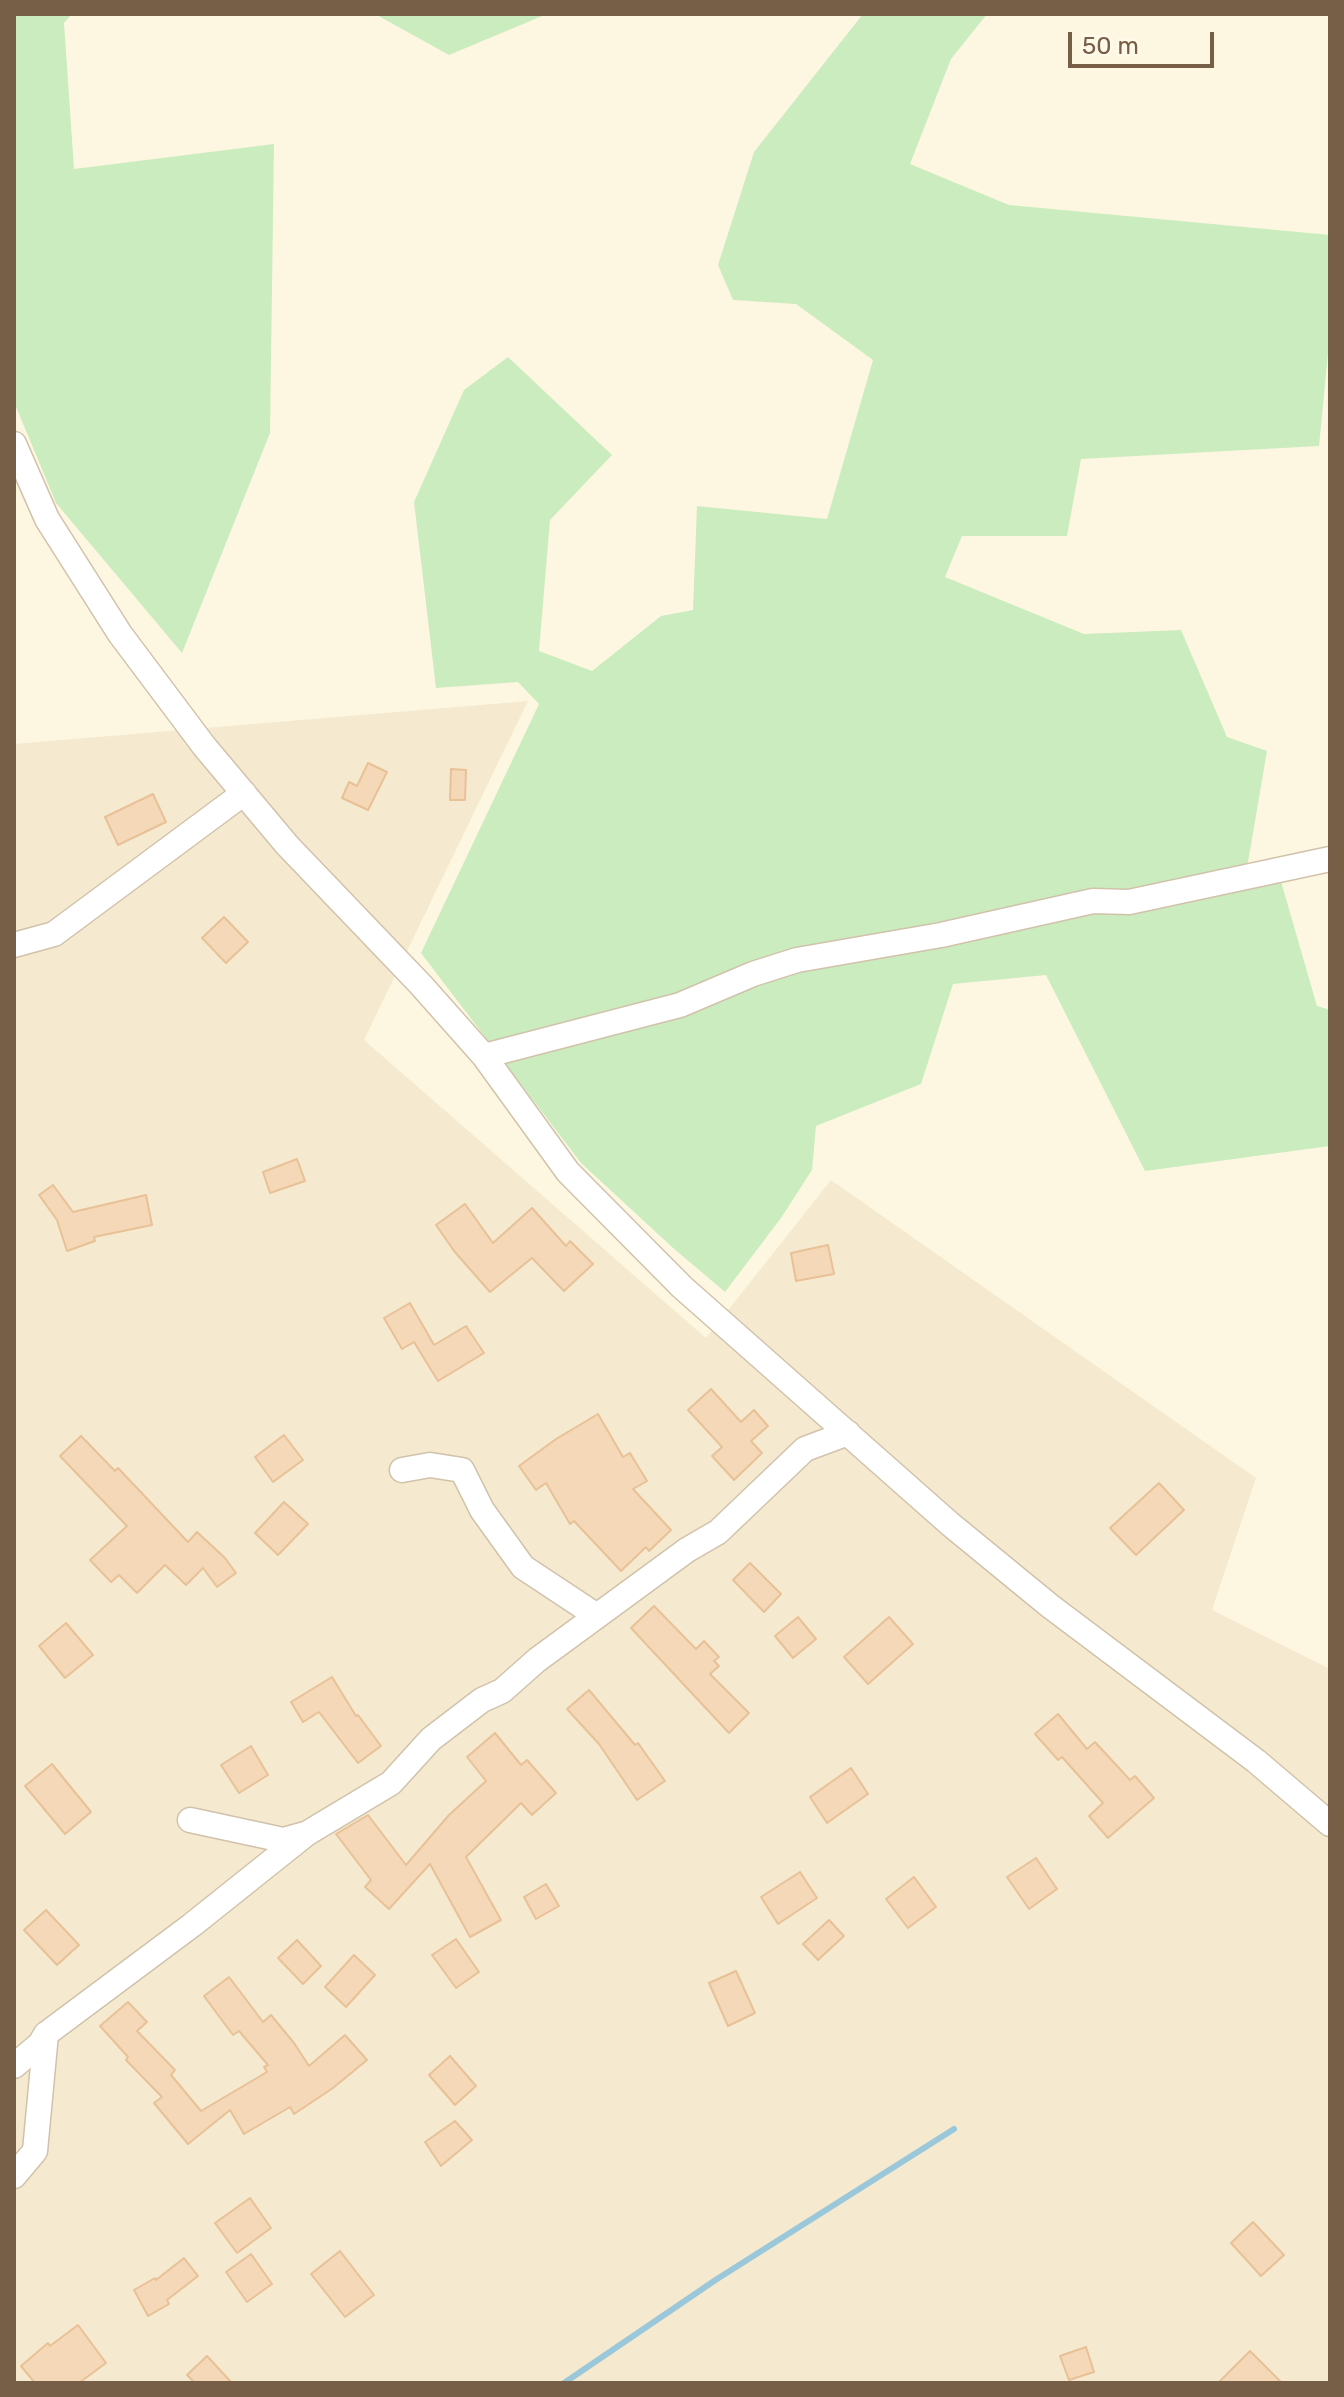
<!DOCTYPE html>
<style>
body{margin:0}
#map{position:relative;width:1344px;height:2397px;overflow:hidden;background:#fdf7e1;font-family:Rubik,sans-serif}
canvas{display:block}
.frame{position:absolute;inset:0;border:16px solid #765e47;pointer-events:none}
.scale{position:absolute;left:1068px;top:32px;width:146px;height:36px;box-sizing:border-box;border:4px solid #765e47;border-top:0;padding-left:10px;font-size:24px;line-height:28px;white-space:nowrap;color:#765e47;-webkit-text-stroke:6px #fff9e9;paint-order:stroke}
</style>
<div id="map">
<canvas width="1344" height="2397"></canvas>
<div class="frame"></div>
<div class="scale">50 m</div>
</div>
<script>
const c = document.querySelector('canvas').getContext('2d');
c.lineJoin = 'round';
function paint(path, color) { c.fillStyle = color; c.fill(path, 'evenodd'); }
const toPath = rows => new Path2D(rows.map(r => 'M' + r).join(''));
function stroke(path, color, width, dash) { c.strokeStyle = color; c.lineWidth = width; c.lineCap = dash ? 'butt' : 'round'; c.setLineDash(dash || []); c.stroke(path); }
paint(toPath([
 [528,701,364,1040,706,1338,831,1180,1256,1478,1212,1610,1330,1669,1330,2383,14,2383,14,744]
]), '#f5eacf');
paint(toPath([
 [14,14,72,14,64,23,74,169,274,144,270,433,182,653,56,503,14,402],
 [375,14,547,14,449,55],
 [863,14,987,14,951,59,910,164,1009,205,1330,235,1330,333,1319,446,1081,459,1067,536,962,536,945,577,1084,634,1181,630,1227,737,1267,751,1247,868,1280,878,1317,1006,1330,1010,1330,1146,1145,1171,1046,975,953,984,921,1084,816,1126,812,1170,781,1218,725,1292,672,1247,581,1163,421,953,539,704,518,682,436,688,414,502,464,390,508,357,612,455,550,520,539,651,592,671,661,616,693,610,697,506,827,519,873,360,796,304,733,300,718,265,754,152]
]), '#cbecbf');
stroke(toPath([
 [564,2383,717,2279,954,2129]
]), '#9bc7da', 6);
const building = toPath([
 [368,763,387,772,368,810,342,798,349,782,357,786,368,763],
 [451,769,466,770,465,800,450,800,451,769],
 [153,794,166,822,118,845,105,817,153,794],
 [224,917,248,942,226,963,202,938,224,917],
 [297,1159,305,1181,270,1193,263,1172,297,1159],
 [53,1185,73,1212,146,1195,152,1225,94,1237,95,1241,67,1251,57,1220,39,1195,53,1185],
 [465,1204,493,1243,532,1208,566,1246,570,1241,593,1264,564,1291,532,1258,490,1292,454,1251,436,1225,465,1204],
 [828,1245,834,1274,796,1281,791,1253,828,1245],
 [410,1303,434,1345,466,1326,484,1353,438,1381,414,1342,402,1349,384,1318,410,1303],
 [711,1389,741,1422,754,1410,768,1426,751,1441,762,1453,734,1480,712,1456,722,1447,688,1410,711,1389],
 [598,1414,623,1457,630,1453,647,1481,633,1489,671,1530,649,1551,646,1547,621,1571,574,1521,570,1524,546,1483,536,1490,519,1466,556,1439,598,1414],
 [284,1435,303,1460,273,1482,255,1457,284,1435],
 [81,1436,115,1471,118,1468,188,1542,197,1532,225,1558,236,1573,217,1587,203,1568,186,1585,165,1565,137,1593,119,1575,111,1582,90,1560,127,1526,60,1456,81,1436],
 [1159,1483,1184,1510,1136,1555,1110,1528,1159,1483],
 [284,1502,308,1524,278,1555,255,1533,284,1502],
 [750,1563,781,1594,764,1612,733,1580,750,1563],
 [654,1606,696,1649,704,1641,719,1657,714,1661,719,1666,710,1674,749,1713,729,1733,631,1628,654,1606],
 [798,1617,816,1639,793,1658,775,1636,798,1617],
 [889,1617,913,1644,868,1684,844,1657,889,1617],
 [66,1623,93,1655,65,1678,39,1646,66,1623],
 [332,1677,356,1716,358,1715,381,1746,358,1763,319,1712,303,1722,291,1702,332,1677],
 [589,1690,635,1745,638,1743,665,1781,637,1800,599,1744,567,1709,589,1690],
 [1058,1714,1087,1749,1095,1742,1130,1780,1135,1776,1154,1798,1108,1838,1089,1816,1103,1803,1062,1757,1058,1760,1035,1734,1058,1714],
 [495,1733,521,1765,527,1760,556,1793,532,1815,521,1803,466,1857,501,1920,470,1937,430,1864,389,1909,365,1887,371,1880,336,1834,368,1815,406,1865,449,1815,486,1781,467,1757,495,1733],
 [251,1746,268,1775,239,1793,221,1765,251,1746],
 [52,1764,91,1812,65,1834,25,1786,52,1764],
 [851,1768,868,1794,827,1823,810,1797,851,1768],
 [1036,1858,1057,1889,1029,1909,1007,1877,1036,1858],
 [800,1872,817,1898,778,1924,761,1897,800,1872],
 [914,1877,936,1907,908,1928,886,1899,914,1877],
 [546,1884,559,1906,536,1919,524,1897,546,1884],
 [46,1910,79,1945,57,1965,24,1930,46,1910],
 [829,1920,844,1936,818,1960,803,1944,829,1920],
 [456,1939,479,1972,456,1988,432,1955,456,1939],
 [297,1940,321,1966,303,1984,278,1958,297,1940],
 [354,1955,375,1975,346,2007,325,1987,354,1955],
 [736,1971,755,2013,728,2026,709,1983,736,1971],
 [229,1977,263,2022,271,2015,294,2043,309,2066,345,2035,367,2060,333,2088,294,2114,290,2107,244,2134,230,2110,188,2144,154,2103,162,2097,126,2060,128,2057,100,2026,128,2002,147,2022,137,2031,175,2070,171,2075,201,2111,267,2072,264,2067,268,2065,239,2031,233,2035,204,1996,229,1977],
 [450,2056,476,2086,455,2105,429,2075,450,2056],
 [455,2121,472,2140,441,2166,425,2142,455,2121],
 [250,2198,271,2228,237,2253,215,2223,250,2198],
 [1253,2222,1284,2255,1261,2276,1231,2243,1253,2222],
 [340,2251,374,2295,345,2317,311,2274,340,2251],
 [251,2254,272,2284,247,2302,226,2272,251,2254],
 [184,2258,198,2276,167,2300,169,2304,148,2316,134,2290,155,2278,156,2280,184,2258],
 [78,2325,106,2363,79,2383,35,2383,21,2366,48,2343,50,2346,78,2325],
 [1086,2347,1094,2372,1069,2380,1060,2356,1086,2347],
 [1250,2351,1282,2383,1218,2383,1250,2351],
 [207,2356,232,2383,195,2383,187,2375,207,2356]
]);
paint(building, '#f4d8b7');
stroke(building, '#e8c197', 2);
const minor = toPath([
 [14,444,47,519,120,634,204,746,287,845,421,985,484,1056,568,1172,682,1287,950,1524,1050,1606,1256,1761,1330,1824],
 [14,945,54,934,244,793],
 [484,1056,680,1005,753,974,797,960,941,935,1093,901,1129,902,1330,859],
 [402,1470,430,1465,462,1470,482,1510,523,1567,597,1616],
 [190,1820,283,1840,305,1834],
 [14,2066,40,2044,46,2034],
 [14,2176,35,2151,46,2034,192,1925,306,1834,391,1783,431,1739,482,1700,502,1691,537,1660,687,1550,718,1532,805,1449,848,1433]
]);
stroke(minor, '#d1c2ab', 27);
stroke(minor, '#fff', 24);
</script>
